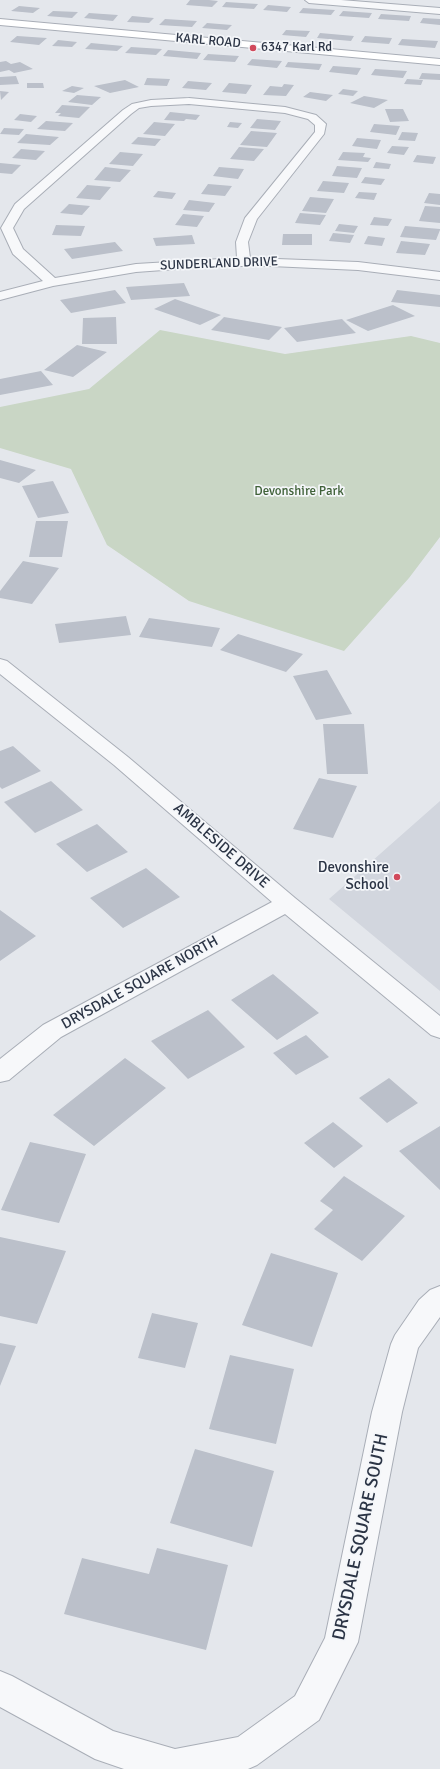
<!DOCTYPE html>
<style>
body{margin:0}
canvas{display:block;background:#e4e7ec}
</style>
<canvas width="440" height="1769"></canvas>
<script>
const c = document.querySelector('canvas').getContext('2d');
c.lineJoin = 'round';
function paint(path, color) { c.fillStyle = color; c.fill(path, 'evenodd'); }
const toPath = rows => new Path2D(rows.map(r => 'M' + r).join(''));
function stroke(path, color, width, dash) { c.strokeStyle = color; c.lineWidth = width; c.lineCap = dash ? 'butt' : 'round'; c.setLineDash(dash || []); c.stroke(path); }
function drawText(font, color, halo, rows, align = 'center') {
  c.font = font + ' Signika,sans-serif'; c.lineWidth = 3.5; c.setLineDash([]); c.textBaseline = 'middle'; c.strokeStyle = halo; c.fillStyle = color; for (const [text, x, y, turn = 0] of rows) {
    c.save(); c.translate(x, y); c.rotate((+turn || 0) * Math.PI / 180); c.textAlign = isNaN(turn) ? turn : align; if (halo) c.strokeText(text, 0, 0); c.fillText(text, 0, 0); c.restore();
  }
}
paint(toPath([
 [440,801,440,991,329,899]
]), '#d2d6de');
paint(toPath([
 [160,330,285,354,411,336,440,343,440,537,409,578,344,651,189,601,107,545,71,469,0,448,0,407,89,389]
]), '#c9d6c5');
paint(toPath([
 [190,0,209,0,218,1,212,7,186,5],
 [226,2,258,4,254,9,222,7],
 [268,5,291,7,287,12,263,10],
 [19,6,40,8,33,13,11,11],
 [303,8,335,10,331,15,299,13],
 [53,11,78,12,72,18,47,16],
 [343,11,372,13,369,18,339,16],
 [89,13,118,15,113,21,84,18],
 [381,14,411,16,409,21,378,19],
 [132,16,154,18,149,23,127,22],
 [423,18,440,19,440,25,420,23],
 [165,19,197,21,192,27,159,25],
 [207,23,232,25,227,30,202,28],
 [286,30,310,31,306,37,282,35],
 [320,33,354,36,351,41,317,38],
 [17,36,47,38,39,45,10,42],
 [365,36,392,38,389,44,361,42],
 [402,39,438,41,435,48,398,45],
 [58,40,77,42,72,47,52,46],
 [91,43,123,46,117,51,85,49],
 [131,47,162,49,156,55,125,53],
 [168,50,201,53,197,59,163,56],
 [208,54,239,56,235,62,203,60],
 [252,59,282,61,277,68,247,65],
 [6,61,11,64,20,62,33,69,14,73,9,70,0,72,0,62],
 [288,62,322,64,319,70,285,67],
 [333,66,361,68,357,75,329,72],
 [375,69,407,71,403,78,371,75],
 [422,73,440,74,440,80,419,79],
 [16,76,19,84,0,85,0,77],
 [147,78,170,79,167,86,144,85],
 [407,79,423,80,421,85,404,84],
 [125,80,139,87,110,93,94,86],
 [188,81,212,83,206,90,182,88],
 [27,83,43,83,44,88,27,88],
 [229,83,252,85,246,94,222,92],
 [284,84,294,85,286,96,263,95,270,86,282,87],
 [72,86,84,88,74,93,62,91],
 [343,89,358,91,353,96,338,94],
 [0,91,9,92,1,100],
 [310,92,333,95,326,101,303,97],
 [77,95,101,97,92,105,68,102],
 [364,96,388,100,374,108,350,103],
 [62,105,90,107,79,118,58,116,61,113,55,113],
 [385,109,403,109,409,121,390,122],
 [170,112,200,115,196,120,186,119,184,121,164,120],
 [20,114,37,116,31,122,14,120],
 [257,119,281,121,275,130,250,128],
 [46,121,73,123,65,131,37,129],
 [154,122,175,124,165,136,143,134],
 [230,122,242,123,238,128,227,127],
 [374,124,400,126,396,135,370,132],
 [4,128,24,129,19,135,0,134],
 [251,131,277,133,267,147,240,145],
 [402,132,418,133,415,141,398,140],
 [26,134,59,137,50,145,17,143],
 [138,137,161,139,155,146,131,144],
 [357,138,381,140,377,149,352,146],
 [392,146,409,147,404,155,387,153],
 [239,147,264,149,254,161,230,159],
 [21,149,45,151,36,160,12,158],
 [120,152,143,154,133,166,109,164],
 [343,152,365,153,363,157,371,158,368,162,338,160],
 [417,155,436,157,433,164,413,162],
 [376,162,391,164,389,169,373,168],
 [0,163,21,165,12,174,0,173],
 [337,166,362,168,357,178,332,176],
 [105,167,131,170,120,182,94,180],
 [219,167,244,169,238,179,213,176],
 [365,177,385,179,381,185,361,183],
 [323,181,349,183,344,193,317,191],
 [208,184,232,186,225,196,201,194],
 [87,185,111,187,100,200,76,198],
 [158,191,176,193,172,199,153,197],
 [359,192,377,193,374,200,355,198],
 [429,193,440,194,440,205,424,203],
 [310,197,334,199,326,213,302,211],
 [189,200,215,203,209,212,183,210],
 [69,204,90,206,82,215,60,213],
 [425,206,440,207,440,223,419,221],
 [300,213,326,215,320,225,295,223],
 [183,214,204,216,197,227,175,225],
 [374,217,392,219,388,226,370,225],
 [339,224,358,226,354,233,335,231],
 [56,225,85,226,81,236,52,235],
 [405,226,440,229,440,230,436,240,400,237],
 [333,233,354,235,350,243,329,241],
 [283,234,312,234,312,245,282,245],
 [192,235,195,244,156,246,153,238],
 [368,236,385,238,382,246,364,244],
 [401,241,430,244,425,255,396,253],
 [115,242,123,251,72,259,64,249],
 [184,283,190,296,131,300,126,287],
 [115,290,126,303,71,313,60,300],
 [397,290,440,295,440,307,391,302],
 [175,299,221,315,200,325,154,309],
 [393,305,415,316,368,331,346,320],
 [116,317,117,344,82,344,83,318],
 [224,317,282,327,269,340,211,330],
 [342,319,356,333,297,342,284,328],
 [77,345,107,352,73,377,44,370],
 [41,371,53,385,0,395,0,379],
 [0,460,36,470,19,483,0,478],
 [53,481,69,513,38,518,22,486],
 [36,521,68,521,62,557,29,557],
 [23,561,59,568,32,604,0,598,0,591],
 [126,616,131,635,59,643,55,624],
 [149,618,220,628,212,647,139,637],
 [238,634,303,654,286,672,220,650],
 [327,670,352,714,316,720,293,676],
 [323,724,364,724,368,774,327,774],
 [13,746,41,771,2,789,0,787,0,751],
 [319,778,357,786,333,838,293,829],
 [51,781,83,810,35,833,4,802],
 [97,824,128,852,87,872,56,844],
 [146,868,180,897,123,928,90,898],
 [0,910,36,936,0,961],
 [273,974,319,1013,277,1040,231,1000],
 [208,1010,245,1047,188,1079,151,1041],
 [306,1035,329,1057,296,1075,273,1053],
 [125,1058,166,1088,94,1146,53,1115],
 [389,1078,418,1103,387,1123,359,1098],
 [333,1122,363,1146,334,1168,304,1143],
 [440,1126,440,1190,399,1151],
 [30,1142,86,1154,59,1223,1,1210],
 [344,1176,405,1216,362,1261,314,1229,333,1210,320,1201],
 [0,1237,66,1251,37,1324,0,1316],
 [271,1253,338,1273,312,1347,242,1325],
 [152,1313,198,1323,185,1368,138,1358],
 [0,1343,16,1346,0,1386],
 [230,1355,294,1369,276,1444,209,1429],
 [195,1449,274,1471,252,1547,170,1523],
 [157,1548,228,1565,206,1650,64,1614,82,1558,149,1574]
]), '#bbc0ca');
const street = toPath([
 [305,0,341,0,440,8,440,14,309,3,305,0],
 [189,98,285,107,316,115,326,124,324,134,257,219,248,242,250,258,358,262,440,272,440,280,358,270,271,266,218,266,136,272,53,286,0,300,0,292,43,281,13,254,1,228,15,204,123,110,132,104,151,100,189,98],
 [189,104,285,113,308,119,315,125,315,132,245,218,236,242,237,258,136,264,55,278,23,249,13,228,24,209,131,114,139,108,151,106,189,104],
 [0,659,7,661,128,757,295,898,440,1016,440,1038,431,1035,285,914,61,1037,9,1080,0,1082,0,1059,43,1025,272,902,114,765,0,674,0,659],
 [440,1286,440,1317,418,1348,402,1412,358,1642,319,1720,257,1765,248,1769,124,1769,95,1759,0,1707,0,1671,12,1676,113,1731,175,1749,238,1737,295,1696,325,1638,372,1412,391,1344,395,1335,419,1300,430,1290,440,1286]
]);
const secondary = toPath([
 [0,19,440,59,440,65,0,25,0,19]
]);
stroke(street, '#a9aeb7', 2);
stroke(secondary, '#a9aeb7', 2);
paint(street, '#f7f8fa');
paint(secondary, '#fff');
for (const [x, y, r, color] of [
 [253,48,4,"#d1495b"],
 [397,877,4,"#d1495b"]
]) { const dot = new Path2D(); dot.arc(x, y, r, 0, 2 * Math.PI); c.fillStyle = color; c.fill(dot); stroke(dot, '#f4f6f9', 1.5); }
drawText('13px', '#2b3445', '#f4f6f9', [
 ["KARL ROAD",208,41,5],
 ["SUNDERLAND DRIVE",219,264,-2]
]);
drawText('13px', '#2b3445', '#f4f6f9', [
 ["6347 Karl Rd",261,48]
], 'left');
drawText('13px', '#3f6138', '#f4f6f9', [
 ["Devonshire Park",299,492]
]);
drawText('15px', '#2b3445', '#f4f6f9', [
 ["AMBLESIDE DRIVE",221,846,41],
 ["DRYSDALE SQUARE NORTH",140,983,-29]
]);
drawText('15px', '#2b3445', '#f4f6f9', [
 ["Devonshire",389,868],
 ["School",389,885]
], 'right');
drawText('18px', '#2b3445', '#f4f6f9', [
 ["DRYSDALE SQUARE SOUTH",361,1537,-78]
]);
</script>
